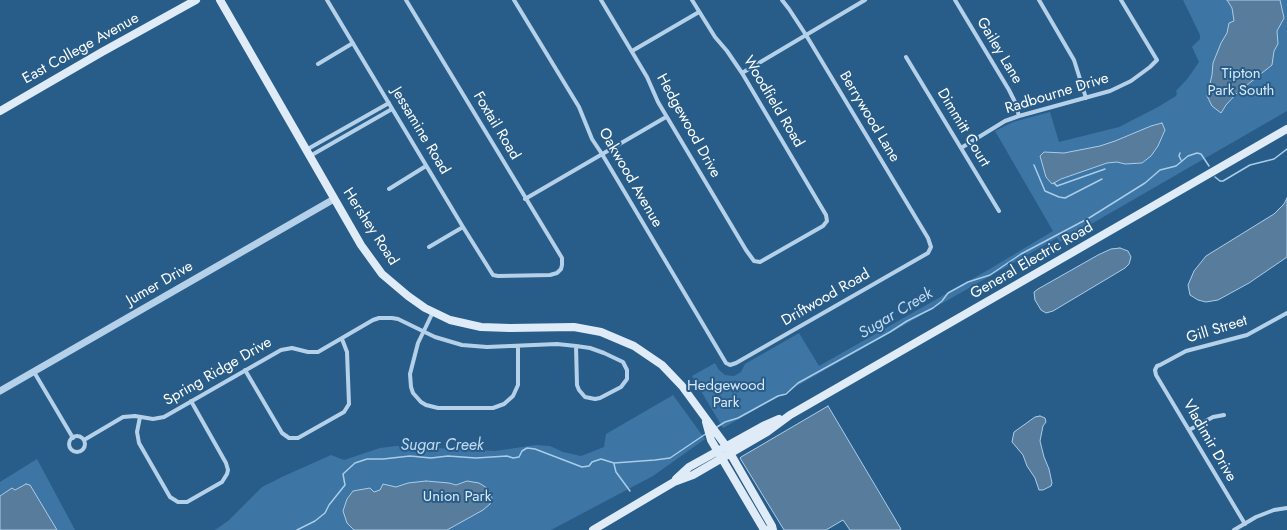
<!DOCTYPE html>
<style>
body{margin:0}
canvas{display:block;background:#285c89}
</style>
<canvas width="1287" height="530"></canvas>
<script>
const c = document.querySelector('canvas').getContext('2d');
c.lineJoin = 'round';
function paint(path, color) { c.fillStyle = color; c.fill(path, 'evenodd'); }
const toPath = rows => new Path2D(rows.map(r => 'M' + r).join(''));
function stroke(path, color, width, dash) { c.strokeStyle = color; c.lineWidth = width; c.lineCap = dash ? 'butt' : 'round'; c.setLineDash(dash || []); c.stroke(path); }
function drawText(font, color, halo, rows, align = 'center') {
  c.font = font + ' Jost,sans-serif'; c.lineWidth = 4; c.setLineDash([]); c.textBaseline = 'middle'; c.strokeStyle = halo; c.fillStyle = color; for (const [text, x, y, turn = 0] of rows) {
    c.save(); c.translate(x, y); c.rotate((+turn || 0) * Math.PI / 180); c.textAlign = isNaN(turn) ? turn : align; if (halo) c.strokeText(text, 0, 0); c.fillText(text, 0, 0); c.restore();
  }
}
paint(toPath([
 [1183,0,1287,0,1287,111,1060,242,1057,238,723,428,692,376,715,363,719,370,725,375,734,376,741,372,745,364,799,333,819,366,988,270,1053,231,995,131,1013,122,1050,112,1059,142,1119,127,1158,107,1176,96,1177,93,1176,91,1188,78,1199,62,1192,47,1200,39,1200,35],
 [673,395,705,439,653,476,551,530,215,530,228,521,262,487,284,476,331,455,344,460,380,448,396,446,495,451,536,445,550,446,563,452,581,456,604,447,606,434],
 [37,459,75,530,57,530,30,485,26,484,15,490,12,488,0,496,0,482]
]), '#3d75a5');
const water = toPath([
 [1227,0,1280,0,1284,18,1277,31,1278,44,1274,51,1272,65,1237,93,1226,105,1221,113,1212,106,1207,96,1212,75,1213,63,1221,43,1227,33,1229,23,1234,21,1232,8,1227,0],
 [1162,123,1165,130,1158,146,1151,156,1142,163,1125,164,1117,162,1107,163,1061,179,1052,184,1046,177,1040,156,1044,152,1064,153,1100,146,1115,141,1151,126,1162,123],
 [1287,198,1287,257,1249,283,1218,300,1206,302,1198,300,1190,295,1188,285,1194,271,1206,256,1274,214,1284,204,1287,198],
 [1120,248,1128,251,1131,257,1129,264,1125,268,1053,311,1046,313,1041,310,1035,300,1034,292,1038,289,1098,255,1111,249,1120,248],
 [828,406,901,529,899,530,850,530,843,520,826,530,784,530,740,458,741,457,828,406],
 [1040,416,1045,418,1046,422,1043,426,1040,441,1044,457,1049,469,1052,483,1051,486,1043,490,1039,490,1035,478,1027,466,1023,455,1012,442,1014,432,1035,417,1040,416],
 [426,481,449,483,456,485,467,481,479,483,487,488,492,498,490,504,483,510,447,530,354,530,347,523,343,511,347,499,353,491,370,488,374,492,380,490,383,484,396,487,408,483,426,481],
 [26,484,30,485,57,530,0,530,0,496,12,488,15,490,26,484]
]);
paint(water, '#587c9b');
stroke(water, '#a9cde9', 1);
stroke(toPath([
 [1180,153,1179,156,1181,160],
 [1034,165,1045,191,1059,197,1065,198,1102,179],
 [1215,177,1220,181,1223,181,1250,165,1274,159,1287,149],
 [1054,183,1057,186,1105,169],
 [717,427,725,422,738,418,778,396,786,394,798,383,890,332,907,321,933,308,942,301,948,293,968,282,990,275,1021,254,1089,218,1145,183,1160,170,1176,166,1188,156,1197,153,1201,154,1209,166],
 [614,464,616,472,630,491],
 [297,530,315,521,325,513,329,505,345,485,343,474,355,463,367,459,383,459,410,456,431,458,448,456,476,458,507,456,513,458,519,457,522,451,527,448,535,449,582,467,589,466,592,462,601,459,614,463,655,460,670,458,707,433]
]), '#a9cde9', 1.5);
stroke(toPath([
 [327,0,463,227,493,275,498,276,550,275,557,273,561,269,562,265,562,258,406,0],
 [514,0,579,107,592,139,602,154,726,363,730,365,736,363,928,253,931,247,928,238,806,35,789,9,782,0],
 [601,0,647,77,658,102,746,250,754,261,760,262,823,226,827,221,826,215,742,73,727,51,715,37,692,0],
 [955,0,1009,90,1015,102,1019,116],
 [1039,0,1074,60,1086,98],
 [632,51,699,12],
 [906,57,999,211],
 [318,64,353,43],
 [742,73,865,0],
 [961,148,1005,121,1019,116,1110,91,1131,81,1150,67,1157,60,1121,0],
 [306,150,389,103],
 [310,156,392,109],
 [389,189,426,166],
 [525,199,666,117],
 [429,247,463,227],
 [433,312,418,343,410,374,411,387,413,393,421,402,426,405,438,408,493,408,504,404,513,396,518,385,518,346],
 [245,370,282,433,289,438,298,438,344,412,349,404,347,352,342,339],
 [34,372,73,438],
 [140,417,137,432,139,443,170,497,178,502,187,502,222,482,227,474,228,470,226,463,191,401],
 [1189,430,1213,417,1224,415],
 '69 444a8 8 0 1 1 16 0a8 8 0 1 1-16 0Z',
 [84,440,123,417,135,416,153,419,164,417,281,350,292,348,308,352,318,352,373,320,379,318,392,318,398,319,435,337,462,345,487,347,557,344,576,346,590,348,604,353,623,362,627,370,627,379,621,387,600,398,595,399,585,397,579,390,577,385,576,346],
 [1245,524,1156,375,1155,370,1157,366,1160,365,1186,351,1247,335,1287,313],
 [1234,530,1256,517,1274,510,1287,508]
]), '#b5d1e9', 4);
stroke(toPath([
 [0,391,334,199]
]), '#b5d1e9', 7);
stroke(toPath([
 [220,0,361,245,382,274,408,296,425,308,450,320,481,327,510,328,574,327,601,332,634,346,662,365,682,386,726,446,772,526,773,530],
 [0,111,102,52,196,0],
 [706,422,711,440,763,528,766,530],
 [676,479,689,467,763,426,779,419],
 [593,530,674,482,693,475,767,432,790,415,1287,129]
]), '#dfecf8', 8);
drawText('15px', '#fff', '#285c89', [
 ["East College Avenue",81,49,-29],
 ["Gailey Lane",999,51,59],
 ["Radbourne Drive",1057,94,-17],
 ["Woodfield Road",773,102,59],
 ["Berrywood Lane",869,117,59],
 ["Foxtail Road",496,126,59],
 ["Hedgewood Drive",688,126,61],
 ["Dimmitt Court",963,128,59],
 ["Jessamine Road",420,131,59],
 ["Oakwood Avenue",630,178,60],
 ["Hershey Road",370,227,57],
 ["General Electric Road",1032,261,-30],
 ["Jumer Drive",160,284,-30],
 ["Driftwood Road",826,298,-30],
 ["Gill Street",1217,330,-17],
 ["Spring Ridge Drive",218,372,-30],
 ["Vladimir Drive",1209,441,60]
]);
drawText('15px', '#d9e9f7', '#285c89', [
 ["Tipton",1241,74],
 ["Park South",1241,91],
 ["Hedgewood",726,386],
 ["Park",726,403],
 ["Union Park",457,497]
]);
drawText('italic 16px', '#c0dbf0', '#285c89', [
 ["Sugar Creek",896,314,-31],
 ["Sugar Creek",442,446]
]);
</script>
